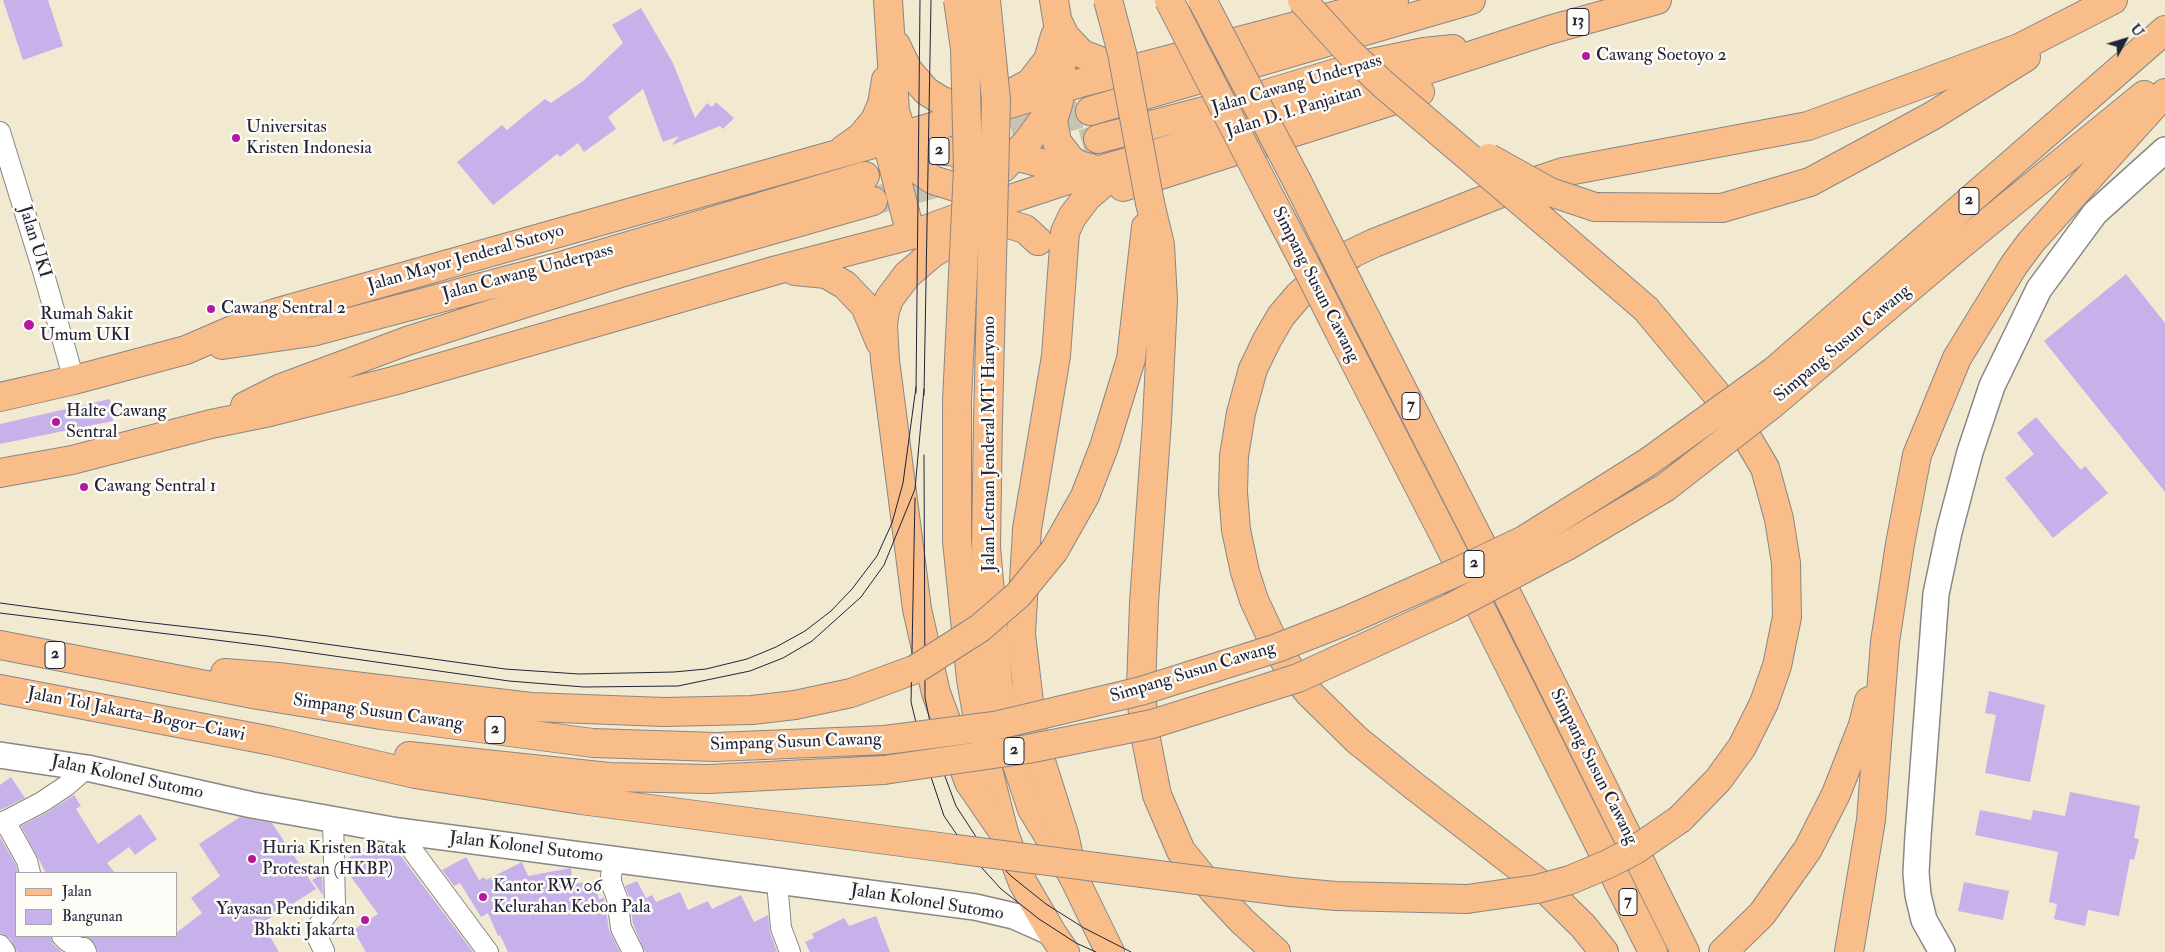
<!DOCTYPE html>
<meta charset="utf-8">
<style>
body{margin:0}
#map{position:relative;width:2165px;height:952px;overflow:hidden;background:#f1ead1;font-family:"IM FELL Double Pica",serif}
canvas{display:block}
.legend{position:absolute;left:15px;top:872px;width:162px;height:65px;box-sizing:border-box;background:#fdfcf7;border:1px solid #a5a5ac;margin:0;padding:6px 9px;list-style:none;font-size:15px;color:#22223b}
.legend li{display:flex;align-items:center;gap:10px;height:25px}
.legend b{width:25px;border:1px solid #a5a5ac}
.north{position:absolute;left:2100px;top:15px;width:50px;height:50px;-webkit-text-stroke:4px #fdfcf7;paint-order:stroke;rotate:51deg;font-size:14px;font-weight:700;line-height:20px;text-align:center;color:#22223b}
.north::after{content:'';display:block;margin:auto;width:18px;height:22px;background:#22223b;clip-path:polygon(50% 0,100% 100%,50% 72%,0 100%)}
</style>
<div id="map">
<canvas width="2165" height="952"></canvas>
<ul class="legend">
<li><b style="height:6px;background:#f8bd89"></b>Jalan</li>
<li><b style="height:14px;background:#c7b1ea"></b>Bangunan</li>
</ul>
<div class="north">U</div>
</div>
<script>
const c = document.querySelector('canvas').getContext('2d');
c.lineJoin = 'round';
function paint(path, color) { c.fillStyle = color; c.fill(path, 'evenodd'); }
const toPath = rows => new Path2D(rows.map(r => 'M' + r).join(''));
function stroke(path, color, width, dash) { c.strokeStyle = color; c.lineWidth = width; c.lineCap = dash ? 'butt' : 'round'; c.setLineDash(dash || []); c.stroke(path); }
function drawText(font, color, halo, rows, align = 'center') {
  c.font = font + ' "IM FELL Double Pica",serif'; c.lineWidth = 5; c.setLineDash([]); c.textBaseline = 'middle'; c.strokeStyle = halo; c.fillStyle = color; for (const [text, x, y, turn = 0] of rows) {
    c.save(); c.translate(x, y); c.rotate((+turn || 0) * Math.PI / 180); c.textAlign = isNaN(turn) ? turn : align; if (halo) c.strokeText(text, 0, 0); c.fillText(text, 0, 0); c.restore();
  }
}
paint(toPath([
 [3,0,48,0,63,46,23,60],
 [641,8,673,63,695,118,707,103,712,107,716,102,734,118,723,129,720,126,672,145,679,136,663,142,643,89,608,117,616,129,584,152,578,143,560,157,557,154,493,205,457,162,502,125,507,130,545,99,551,103,583,81,623,43,612,25],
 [2126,274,2165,323,2165,492,2044,341],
 [110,399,113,421,0,444,0,424],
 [2036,417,2081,470,2085,466,2108,493,2053,538,2005,478,2034,454,2017,433],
 [1989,691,2045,705,2030,782,1985,773,1996,715,1985,713],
 [11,777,25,798,0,810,0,785],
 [2070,792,2140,806,2134,838,2139,839,2134,860,2130,859,2119,916,2088,910,2085,926,2054,919,2057,904,2049,902,2058,852,1975,835,1980,810,2031,820,2033,810,2065,816],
 [74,795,81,806,76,809,98,844,140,814,157,839,135,855,129,847,107,863,115,873,46,873,21,826,48,812],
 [240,817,272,823,316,889,262,923,279,952,98,952,91,939,82,936,176,936,176,933,202,913,191,898,220,876,199,844],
 [0,837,16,865,18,873,16,873,16,936,50,936,53,944,62,952,17,952,10,938,0,933],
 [381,843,385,843,390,850,394,847,473,952,366,952,353,930,378,914,346,870,346,860,359,851,360,853,368,847,370,851],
 [466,857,479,880,484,877,486,880,522,862,528,876,571,868,573,884,596,881,599,900,604,897,609,930,620,952,508,952,500,935,498,936,488,913,481,917,460,883,454,886,442,870],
 [322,874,323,895,312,880],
 [637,881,646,898,652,895,656,902,680,892,688,910,708,901,712,909,741,895,754,922,768,915,770,932,777,952,645,952,633,924,629,896,625,886],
 [1964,882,2009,891,2003,920,1958,911],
 [876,916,890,952,810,952,805,942,814,938,812,934,844,918,849,926]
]), '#c7b1ea');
stroke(toPath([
 [972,145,1090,111],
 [1042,155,1098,139],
 [873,201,957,178]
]), '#c8c2b3', 28, [28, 14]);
const minor = toPath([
 [0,132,43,271,74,380],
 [5,821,27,861,30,873],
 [0,824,42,802,66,786,87,768],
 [398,831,488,952],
 [615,860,611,875,611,882,617,898,621,928,633,952],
 [777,882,781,928,790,952],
 [62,936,67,941,81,949,84,948,86,952],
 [0,945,5,952],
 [324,951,317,936,318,926,335,904,333,820]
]);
const tertiary = toPath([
 [0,755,87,768,252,805,398,831,975,907,1014,916,1052,933],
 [1942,952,1924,920,1918,895,1916,873,1918,836,1936,594,1949,532,1970,452,1992,386,2039,289,2095,213,2165,150]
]);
const primary = toPath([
 [957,401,957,541,971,679,984,754,1004,833,1023,883,1052,933,1065,952],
 [988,420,986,547,998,682,1008,738,1032,809,1073,876,1110,952]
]);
const trunk = toPath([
 [888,0,895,111,900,127,910,140,932,150,1014,156,1049,165,1080,176],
 [1059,24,1065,36,1082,54,1106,63,1129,65],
 [896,45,908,70,926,91,942,101,958,105,968,105,987,103,1006,96,1030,83,1048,60,1055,36],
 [1059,101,1053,120,1057,142,1071,160,1079,165,1091,168],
 [1090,111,1471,0],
 [1098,139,1253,98,1362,65,1424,52,1453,49],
 [886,140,917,169,933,180,990,198],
 [887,142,911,235],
 [844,149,861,137,875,120,882,104,886,80],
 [1003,168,1028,141,1046,116,1059,89,1061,74,1061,43,1054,0],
 [1123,187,1420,92],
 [795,271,826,274,845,285,865,306,880,342],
 [222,345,312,332,561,266,865,176],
 [0,397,74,380,186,350,253,321,275,313,905,135,1080,83,1394,0],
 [245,406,281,388,407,341,485,316,624,272,873,201],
 [0,473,72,460,211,424,270,412,393,381,777,270,911,235,1001,202,1080,176,1316,106,1549,30,1657,0],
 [1004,833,969,782,936,693,917,609,885,360,883,325,885,311,889,299,907,275,933,253,961,237,983,228,1005,223,1025,229,1038,241],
 [1073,876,1064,834,1033,736,1021,634,1027,529,1056,356,1065,232,1072,217,1087,197,1120,169]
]);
const motorway = toPath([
 [1298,183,1324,235],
 [1272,201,1304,262],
 [1150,203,1160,245,1163,300,1157,421,1144,603,1141,687,1144,729,1157,795,1181,851,1214,891,1242,921,1276,952],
 [1595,207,1722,208,1810,182,1932,116,2026,57],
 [1552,228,1646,309,1719,397,1739,424,1765,468,1779,519,1786,563,1787,617,1777,666,1764,703,1742,747,1718,780,1680,819],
 [1350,287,1512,604,1685,952],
 [1339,331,1445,537,1653,952],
 [1774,371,2165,30],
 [1770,406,1958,247,2144,95],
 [1054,551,1085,496,1104,447,1131,359,1146,227],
 [0,645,258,695,381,715,593,743,716,747,885,740],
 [225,673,278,677,531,707,664,712,752,710,795,705,851,693,916,669],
 [0,689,272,741,415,774,581,800,955,849],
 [409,756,609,777,709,779,884,770],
 [1291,892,1336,896,1467,899],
 [1604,952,1583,926,1538,882,1414,786,1357,740,1309,693,1291,671,1274,643,1254,600,1245,572,1236,530,1233,492,1234,456,1241,413,1253,369,1267,340,1281,316,1298,296,1317,279,1353,253,1374,243,1509,190,1563,172,1808,126,2019,48,2113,0],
 [1723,952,1762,914,1808,849,1836,794,1863,725,1869,701],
 [1849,952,1871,820,1885,642,1900,544,1917,455,1957,358,2014,265,2031,242,2165,93]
]);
stroke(minor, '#8a8686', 22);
stroke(tertiary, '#8a8686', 28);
stroke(primary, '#8a8686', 30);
stroke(trunk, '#8a8686', 30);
stroke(motorway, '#8a8686', 30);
stroke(minor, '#fff', 20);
stroke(tertiary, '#fff', 25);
stroke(primary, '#f8bd89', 28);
stroke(trunk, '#f8bd89', 28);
stroke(motorway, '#f8bd89', 28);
stroke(toPath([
 [916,393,920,0],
 [924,395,931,0],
 [924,455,925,698,937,755,956,806,982,846,1011,876,1046,904,1084,928,1131,952],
 [915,498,911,702,925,759,944,816,973,858,1001,889,1039,919,1076,943,1096,952],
 [0,603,135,621,268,636,505,669,579,674,674,672,706,669,747,659,776,647,805,631,831,611,852,589,877,556,892,523,903,483,916,387],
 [0,613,264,646,509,681,584,687,678,686,750,671,783,658,812,641,861,597,884,565,915,489,924,389]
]), '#22223b', 1);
const primaryBridge = toPath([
 [986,0,996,100,988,420],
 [957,401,968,169,965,49,958,0]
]);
const motorwayBridge = toPath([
 [1108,0,1122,53,1150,203],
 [1169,0,1272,201],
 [1202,0,1298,183],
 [1302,0,1350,53,1384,85,1552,228],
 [1489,158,1550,192,1595,207],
 [1324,235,1350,287],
 [1304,262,1339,331],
 [916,669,980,628,1018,595,1054,551],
 [885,740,994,726,1141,691,1277,648,1348,620,1459,571,1524,540,1648,462,1774,371],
 [884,770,1028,749,1152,724,1298,678,1450,608,1567,546,1666,487,1770,406],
 [955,849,1291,892],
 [1467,899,1537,889,1570,880,1608,864,1635,850,1680,819]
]);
stroke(primaryBridge, '#8a8686', 30, []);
stroke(motorwayBridge, '#8a8686', 30, []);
stroke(primaryBridge, '#f8bd89', 28);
stroke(motorwayBridge, '#f8bd89', 28);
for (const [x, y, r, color] of [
 [1586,56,5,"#b5179e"],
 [236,138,5,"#b5179e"],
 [211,309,5,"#b5179e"],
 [29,325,6,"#b5179e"],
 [56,422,5,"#b5179e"],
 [84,487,5,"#b5179e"],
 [252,859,5,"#b5179e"],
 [483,897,5,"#b5179e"],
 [365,920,5,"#b5179e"]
]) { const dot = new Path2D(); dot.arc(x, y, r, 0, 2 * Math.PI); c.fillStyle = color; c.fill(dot); stroke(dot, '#fdfcf7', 2); }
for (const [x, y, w] of [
 [1578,22,22],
 [939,151,20],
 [1969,201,20],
 [1411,406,18],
 [1474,564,20],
 [55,655,20],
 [495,730,20],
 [1014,751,20],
 [1628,902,18]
]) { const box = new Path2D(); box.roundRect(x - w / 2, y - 13.5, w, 27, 4); c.fillStyle = '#fdfcf7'; c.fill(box); stroke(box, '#22223b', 1); }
drawText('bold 16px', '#22223b', null, [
 ["13",1578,22],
 ["2",939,151],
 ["2",1969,201],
 ["7",1411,406],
 ["2",1474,564],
 ["2",55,655],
 ["2",495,730],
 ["2",1014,751],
 ["7",1628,902]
]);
drawText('18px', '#22223b', '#fdfcf7', [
 ["Cawang Soetoyo 2",1596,56],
 ["Universitas",246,128],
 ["Kristen Indonesia",246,149],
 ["Cawang Sentral 2",221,309],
 ["Rumah Sakit",40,315],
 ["Umum UKI",40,336],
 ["Halte Cawang",66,412],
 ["Sentral",66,433],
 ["Cawang Sentral 1",94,487],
 ["Huria Kristen Batak",262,849],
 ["Protestan (HKBP)",262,870],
 ["Kantor RW. 06",493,887],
 ["Kelurahan Kebon Pala",493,908],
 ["Yayasan Pendidikan",355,910,"right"],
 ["Bhakti Jakarta",355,931,"right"]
], 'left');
drawText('18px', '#22223b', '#fdfcf7', [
 ["Jalan Cawang Underpass",1297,85,-16],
 ["Jalan D. I. Panjaitan",1294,112,-17],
 ["Jalan UKI",34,242,73],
 ["Jalan Mayor Jenderal Sutoyo",466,259,-16],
 ["Jalan Cawang Underpass",528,273,-15],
 ["Simpang Susun Cawang",1315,285,63],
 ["Simpang Susun Cawang",1843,344,-40],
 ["Jalan Letnan Jenderal MT Haryono",990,444,-90],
 ["Simpang Susun Cawang",1193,673,-17],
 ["Simpang Susun Cawang",378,713,8],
 ["Jalan Tol Jakarta–Bogor–Ciawi",136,715,11],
 ["Simpang Susun Cawang",796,743,-2],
 ["Simpang Susun Cawang",1593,767,63],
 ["Jalan Kolonel Sutomo",127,778,12],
 ["Jalan Kolonel Sutomo",526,848,7],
 ["Jalan Kolonel Sutomo",927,903,9]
]);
</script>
